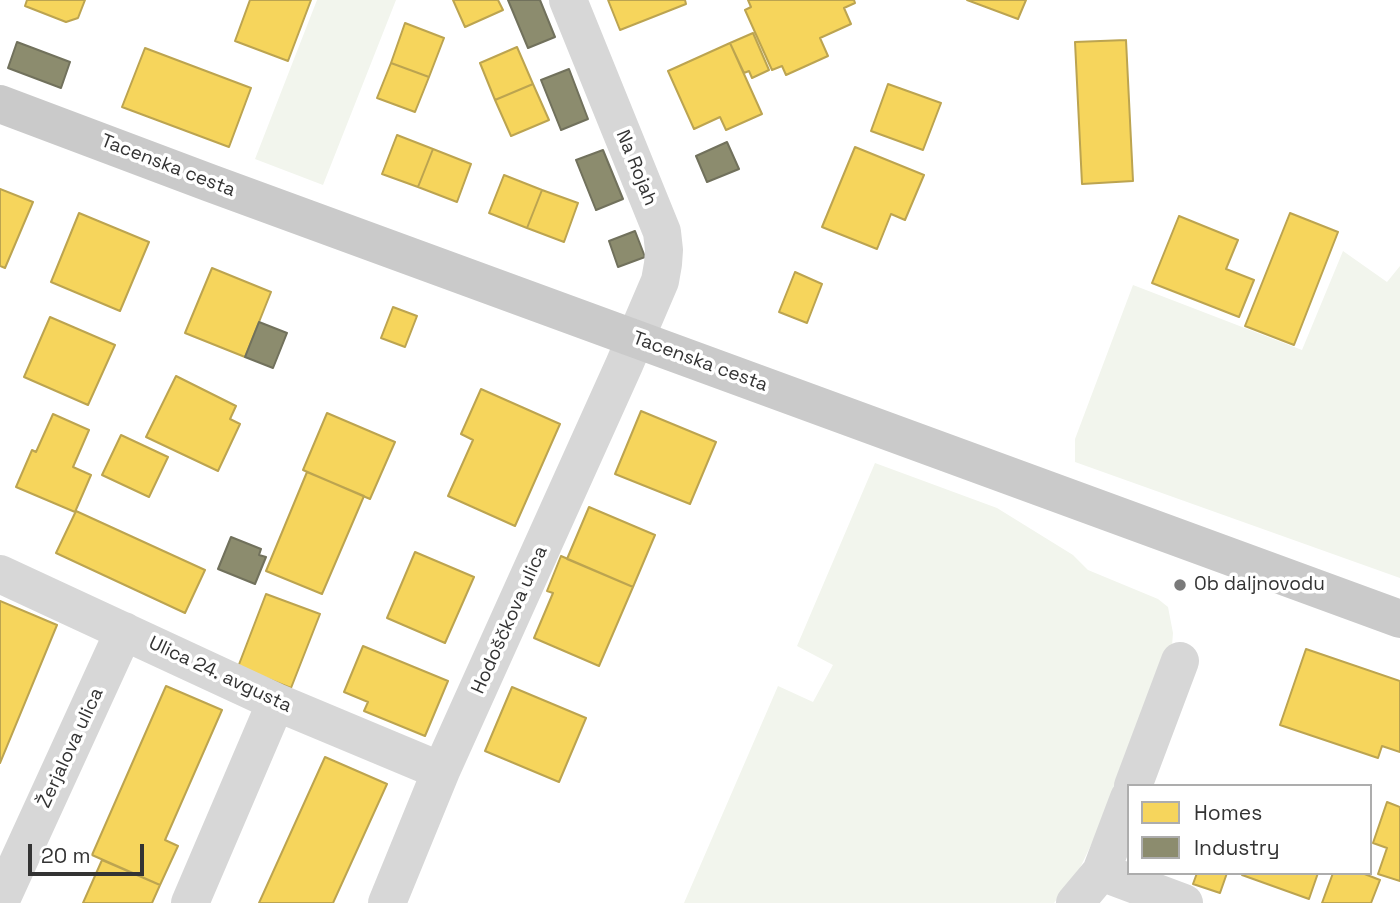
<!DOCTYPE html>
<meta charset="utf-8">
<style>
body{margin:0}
#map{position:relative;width:1400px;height:903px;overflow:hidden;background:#fff;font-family:"Space Grotesk",sans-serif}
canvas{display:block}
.legend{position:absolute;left:1127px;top:784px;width:245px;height:91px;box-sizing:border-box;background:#fff;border:2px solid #adadad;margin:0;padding:9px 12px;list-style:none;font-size:21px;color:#333}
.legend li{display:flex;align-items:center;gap:14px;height:35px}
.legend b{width:35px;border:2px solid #adadad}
.scale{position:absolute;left:28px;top:844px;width:116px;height:32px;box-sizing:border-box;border:4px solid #333;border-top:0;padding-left:9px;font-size:21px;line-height:24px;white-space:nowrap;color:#333;-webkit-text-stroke:5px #fff;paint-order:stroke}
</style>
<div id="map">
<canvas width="1400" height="903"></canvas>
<ul class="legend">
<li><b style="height:19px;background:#f6d55c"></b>Homes</li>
<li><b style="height:19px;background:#8c8c6e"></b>Industry</li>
</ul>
<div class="scale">20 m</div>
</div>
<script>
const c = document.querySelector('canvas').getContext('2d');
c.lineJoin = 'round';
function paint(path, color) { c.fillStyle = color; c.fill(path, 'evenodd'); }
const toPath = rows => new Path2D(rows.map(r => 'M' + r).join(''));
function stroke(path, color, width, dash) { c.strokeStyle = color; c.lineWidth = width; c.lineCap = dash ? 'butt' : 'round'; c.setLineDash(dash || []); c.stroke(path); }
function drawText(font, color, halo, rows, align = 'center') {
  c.font = font + ' "Space Grotesk",sans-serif'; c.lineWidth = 7; c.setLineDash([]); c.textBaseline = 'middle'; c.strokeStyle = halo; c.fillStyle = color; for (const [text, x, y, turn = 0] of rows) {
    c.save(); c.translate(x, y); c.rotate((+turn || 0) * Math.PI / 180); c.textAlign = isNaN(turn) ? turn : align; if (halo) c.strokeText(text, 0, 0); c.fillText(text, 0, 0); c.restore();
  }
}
paint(toPath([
 [317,0,396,0,323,185,255,159],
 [1343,251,1387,282,1400,266,1400,578,1075,462,1075,439,1133,285,1302,350],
 [875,463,997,508,1073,555,1088,570,1158,599,1168,607,1173,633,1171,658,1113,799,1079,870,1054,903,684,903,778,686,813,702,833,665,797,646]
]), '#f2f5ed');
const homes = toPath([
 [27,0,85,0,78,18,66,22,25,6,27,0],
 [250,0,311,0,288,61,235,41,250,0],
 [453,0,498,0,503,10,465,27,453,0],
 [608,0,685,0,686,4,620,30,608,0],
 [748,0,854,0,855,3,844,8,851,24,820,38,828,56,786,75,782,66,772,70,745,10,751,7,748,0],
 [967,0,1026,0,1018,19,967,0],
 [405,23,444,38,429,77,391,63,405,23],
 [753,33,769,70,752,78,749,71,744,73,730,43,753,33],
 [1126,40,1133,181,1082,184,1075,42,1126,40],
 [730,43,762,114,726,130,720,117,694,129,668,71,730,43],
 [517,47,533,84,495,100,480,63,517,47],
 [145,48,251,88,229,147,122,107,145,48],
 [391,63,429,77,415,112,377,98,391,63],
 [533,84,549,120,511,136,495,100,533,84],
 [888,84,941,103,923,150,871,131,888,84],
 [397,135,433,149,418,187,382,174,397,135],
 [855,147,924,175,905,220,891,214,877,249,822,227,855,147],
 [433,149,471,164,457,202,418,187,433,149],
 [504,175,542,190,527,228,489,213,504,175],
 [0,189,33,202,5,268,0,266,0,189],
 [542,190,578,203,564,242,527,228,542,190],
 [79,213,149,242,120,311,51,282,79,213],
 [1290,213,1338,232,1294,345,1245,326,1290,213],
 [1179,216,1238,240,1226,269,1254,280,1239,317,1152,283,1179,216],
 [212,268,271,292,245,357,185,333,212,268],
 [795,272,822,284,807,323,779,312,795,272],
 [393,307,417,316,405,347,381,338,393,307],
 [50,317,115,345,88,405,24,377,50,317],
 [176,376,236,406,230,419,240,424,218,471,146,437,176,376],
 [481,389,560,424,515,526,448,496,473,440,461,434,481,389],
 [641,411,716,442,690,504,615,474,641,411],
 [327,413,395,442,370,499,303,470,327,413],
 [53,414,89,430,73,467,91,475,75,512,16,487,32,450,36,452,53,414],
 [121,435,168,457,149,497,102,475,121,435],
 [307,472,364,496,322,594,266,571,307,472],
 [589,507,655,535,633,587,567,559,589,507],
 [76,511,205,570,185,613,56,553,76,511],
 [415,552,474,577,445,643,387,618,415,552],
 [561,556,633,587,599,666,534,638,553,593,547,591,561,556],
 [266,594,320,614,291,688,238,667,266,594],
 [0,601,57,625,0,763,0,601],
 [363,646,448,681,425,736,364,711,368,702,344,692,363,646],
 [1306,649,1400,681,1400,752,1382,746,1378,758,1280,725,1306,649],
 [166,686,222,710,165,840,178,846,160,885,92,855,166,686],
 [512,687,586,718,559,782,485,751,512,687],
 [325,757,387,784,333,903,259,903,325,757],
 [1387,802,1400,807,1400,881,1378,874,1387,848,1373,843,1387,802],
 [102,860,160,885,152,903,83,903,102,860],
 [1197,873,1227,873,1220,893,1193,884,1197,873],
 [1243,873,1318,873,1309,899,1242,875,1243,873],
 [1333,873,1362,873,1380,880,1371,903,1322,903,1333,873]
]);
paint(homes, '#f6d55c');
stroke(homes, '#bca450', 2);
const industry = toPath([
 [508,0,540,0,555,37,528,48,508,0],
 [17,42,70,62,61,88,8,68,17,42],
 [569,69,588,119,561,130,541,80,569,69],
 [727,142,739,169,707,182,696,156,727,142],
 [603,150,623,199,596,210,576,160,603,150],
 [635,231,645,257,618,267,609,241,635,231],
 [259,322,287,333,273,368,245,357,259,322],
 [231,537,261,549,259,555,266,557,255,584,218,569,231,537]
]);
paint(industry, '#8c8c6e');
stroke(industry, '#71715c', 2);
stroke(toPath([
 [0,574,276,702,441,771],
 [1133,786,1180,661],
 [1101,872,1184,903],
 [0,902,124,631],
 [190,903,276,702],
 [387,903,441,771,624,365,660,281,663,264,664,250,662,232,568,0],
 [1075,903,1101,872,1129,798]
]), '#d7d7d7', 38);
stroke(toPath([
 [0,104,210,183,1400,619]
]), '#cacaca', 38);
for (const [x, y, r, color] of [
 [1180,585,7,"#7a7a7a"]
]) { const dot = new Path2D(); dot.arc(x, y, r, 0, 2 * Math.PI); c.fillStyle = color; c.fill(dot); stroke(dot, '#fff', 2.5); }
drawText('19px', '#333', '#fff', [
 ["Tacenska cesta",168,166,21],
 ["Na Rojah",636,168,68],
 ["Tacenska cesta",700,362,20],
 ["Hodoščkova ulica",510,620,-66],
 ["Ulica 24. avgusta",220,675,25],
 ["Žerjalova ulica",71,748,-65]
]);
drawText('19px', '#333', '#fff', [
 ["Ob daljnovodu",1194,585]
], 'left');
</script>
